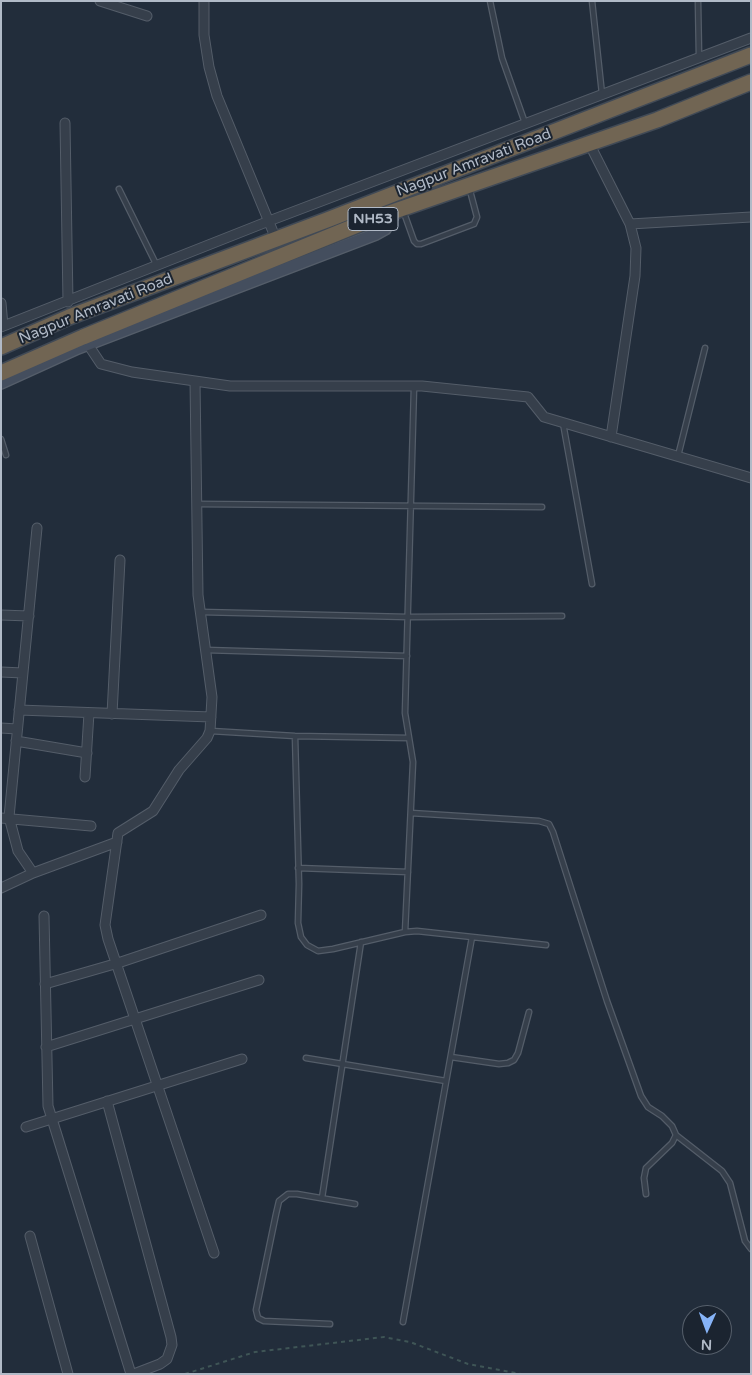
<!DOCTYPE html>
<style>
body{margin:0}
#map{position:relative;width:752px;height:1375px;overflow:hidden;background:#222d3b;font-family:"Varela Round",sans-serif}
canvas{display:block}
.frame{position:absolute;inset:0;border:2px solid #b1bac7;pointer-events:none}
.north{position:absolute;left:682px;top:1305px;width:50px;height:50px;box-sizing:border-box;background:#1b2430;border:1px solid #57606c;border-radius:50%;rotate:182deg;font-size:14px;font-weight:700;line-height:20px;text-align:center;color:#b1bac7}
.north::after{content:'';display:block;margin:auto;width:18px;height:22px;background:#86b3f7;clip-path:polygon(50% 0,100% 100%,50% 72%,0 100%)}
</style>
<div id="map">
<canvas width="752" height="1375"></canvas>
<div class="frame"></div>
<div class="north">N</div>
</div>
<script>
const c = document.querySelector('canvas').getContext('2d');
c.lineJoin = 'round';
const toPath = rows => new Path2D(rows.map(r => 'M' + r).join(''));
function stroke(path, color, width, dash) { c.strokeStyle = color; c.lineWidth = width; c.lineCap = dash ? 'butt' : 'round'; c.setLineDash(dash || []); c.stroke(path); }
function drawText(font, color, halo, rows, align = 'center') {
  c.font = font + ' "Varela Round",sans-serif'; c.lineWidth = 4; c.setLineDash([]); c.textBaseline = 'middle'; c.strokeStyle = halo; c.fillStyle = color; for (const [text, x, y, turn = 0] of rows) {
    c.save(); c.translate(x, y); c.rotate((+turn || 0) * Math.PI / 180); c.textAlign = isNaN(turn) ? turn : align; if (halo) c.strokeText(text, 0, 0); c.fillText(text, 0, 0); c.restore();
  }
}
const lane = toPath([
 [490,1,502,58,525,123],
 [592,1,602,94],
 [698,1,699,57],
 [119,189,157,266],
 [403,210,414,241,417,244,421,244,474,224,477,217,469,187],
 [563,423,592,584],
 [1,439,6,455],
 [678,456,705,348],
 [197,504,542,507],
 [201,612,408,617,562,616],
 [206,650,407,656],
 [211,731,295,736,409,738],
 [295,736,299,884,298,923,301,937,307,945,318,951,333,949,405,932,417,931,546,945],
 [411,813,539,821,549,824,553,832,607,1001,641,1096,648,1107,662,1116,672,1126,676,1135,672,1143,646,1168,644,1178,646,1194],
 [298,868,408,872],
 [405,932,413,762,405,713,414,387],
 [451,1057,499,1064,508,1063,514,1060,518,1053,529,1012],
 [306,1058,446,1081],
 [676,1135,722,1171,730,1183,745,1241,751,1249],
 [322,1198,361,942],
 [403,1322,472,937],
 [330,1324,264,1321,258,1318,256,1310,276,1214,279,1201,288,1194,297,1194,355,1204]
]);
const street = toPath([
 [100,1,147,16],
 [204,1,204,35,209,67,217,96,276,239],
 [65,123,68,302],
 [589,143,630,224,636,248,635,276,611,437],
 [630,224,751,217],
 [1,303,3,326],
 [1,327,269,221,751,38],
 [85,340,101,364,132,372,230,386,422,386,528,397,544,417,751,478],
 [195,381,198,595,212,697,210,731,207,738,179,770,153,811,118,833,105,925,108,939,214,1253],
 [1,615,29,616],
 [1,672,23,673],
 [19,710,211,717],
 [112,714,120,560],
 [1,728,17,729],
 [16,741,87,753],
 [85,777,89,713],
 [1,818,91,826],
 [33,873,18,851,9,817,37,528],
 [1,888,33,873,117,842],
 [44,916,48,1106,131,1374],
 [45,984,118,963,261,915],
 [46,1047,259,980],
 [107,1101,171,1337,172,1345,167,1359,160,1364,134,1374],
 [26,1127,242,1059],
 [30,1236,68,1374]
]);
const secondary = toPath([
 [1,383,78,348,376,234,385,229,396,211]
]);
const highway = toPath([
 [1,347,69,317,327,220,751,55],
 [1,373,83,337,372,219,657,120,751,82]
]);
stroke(lane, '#545d69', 7);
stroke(street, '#545d69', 11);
stroke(secondary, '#545d69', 14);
stroke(highway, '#414a56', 18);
stroke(toPath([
 [185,1374,255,1352,384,1337,410,1342,468,1364,521,1374]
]), '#3f5556', 2, [4, 4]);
stroke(lane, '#363f4b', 4.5);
stroke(street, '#363f4b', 9);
stroke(secondary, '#444e5e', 11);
stroke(highway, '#716553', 15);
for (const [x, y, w] of [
 [373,219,50]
]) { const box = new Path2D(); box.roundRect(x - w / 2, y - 11.5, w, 23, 4); c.fillStyle = '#1b2430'; c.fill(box); stroke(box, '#b1bac7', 1); }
drawText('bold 14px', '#b1bac7', null, [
 ["NH53",373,219]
]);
drawText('15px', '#b1bac7', '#1b2430', [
 ["Nagpur Amravati Road",474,163,-21],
 ["Nagpur Amravati Road",96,309,-22]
]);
</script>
